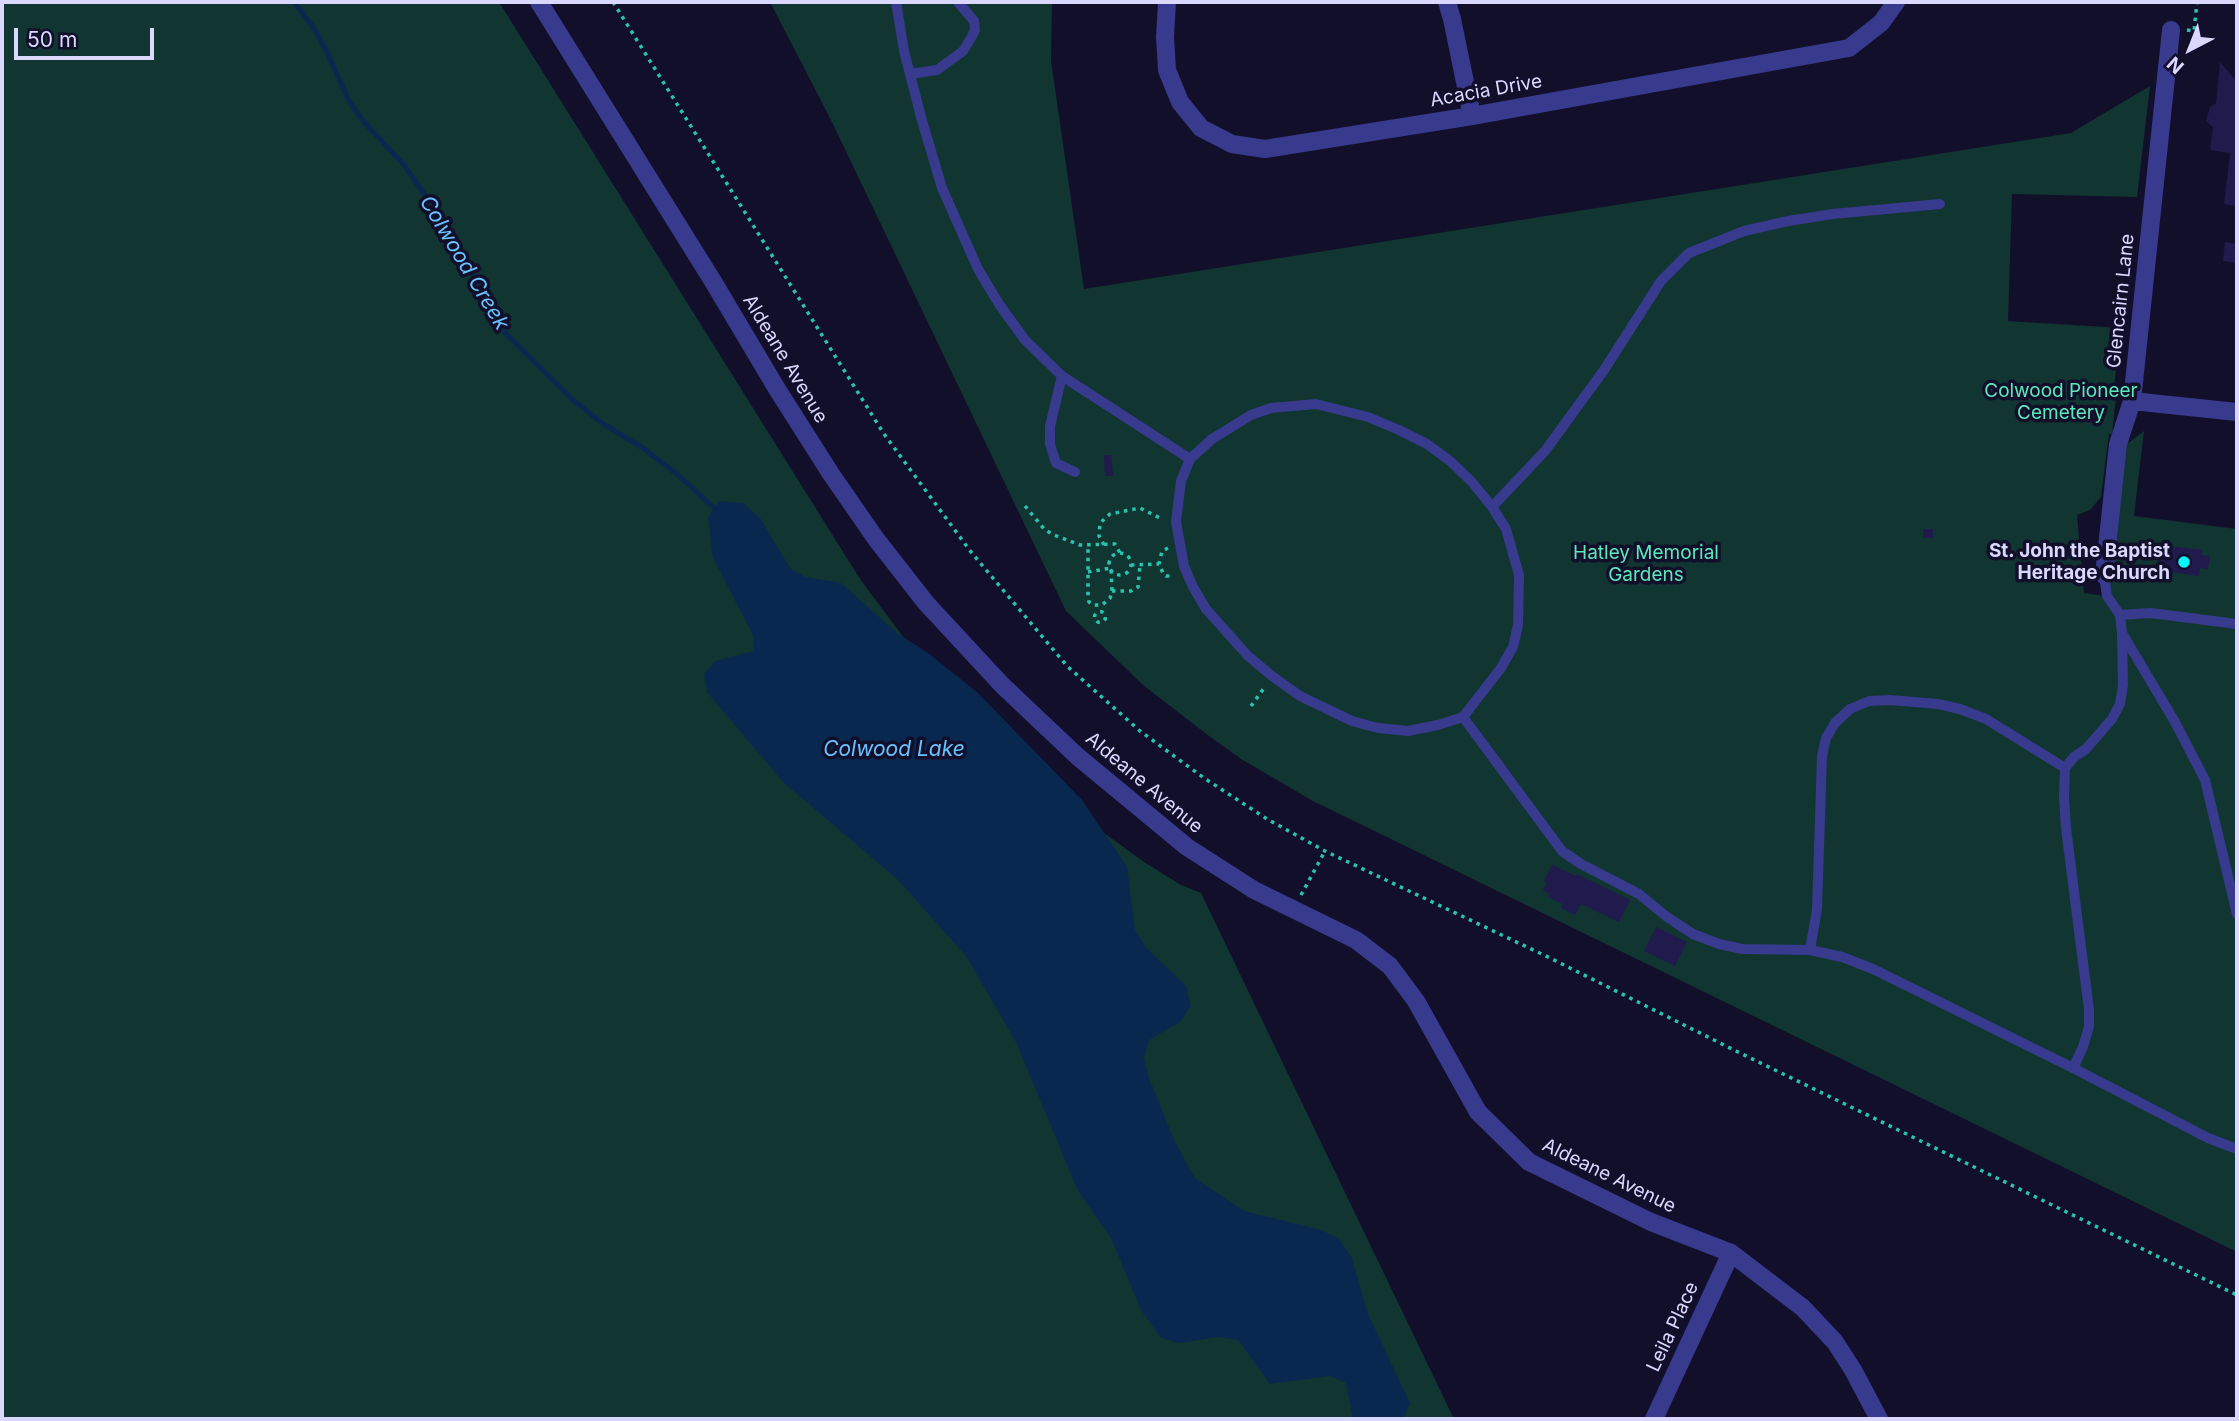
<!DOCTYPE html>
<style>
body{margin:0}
#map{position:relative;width:2239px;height:1421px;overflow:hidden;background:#120f2b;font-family:Inter,sans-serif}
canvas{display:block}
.frame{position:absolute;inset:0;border:4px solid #dad8ff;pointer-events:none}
.north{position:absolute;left:2155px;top:14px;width:70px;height:70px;-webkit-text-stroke:5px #120f2b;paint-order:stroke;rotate:222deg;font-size:19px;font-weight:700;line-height:28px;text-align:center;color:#dad8ff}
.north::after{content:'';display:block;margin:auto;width:24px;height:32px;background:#dad8ff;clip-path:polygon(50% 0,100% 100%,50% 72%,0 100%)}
.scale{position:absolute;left:14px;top:28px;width:140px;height:32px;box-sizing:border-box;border:4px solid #dad8ff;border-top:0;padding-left:9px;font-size:21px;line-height:24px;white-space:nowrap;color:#dad8ff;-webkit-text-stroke:5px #120f2b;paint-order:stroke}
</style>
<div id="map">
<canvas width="2239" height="1421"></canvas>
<div class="frame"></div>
<div class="north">N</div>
<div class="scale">50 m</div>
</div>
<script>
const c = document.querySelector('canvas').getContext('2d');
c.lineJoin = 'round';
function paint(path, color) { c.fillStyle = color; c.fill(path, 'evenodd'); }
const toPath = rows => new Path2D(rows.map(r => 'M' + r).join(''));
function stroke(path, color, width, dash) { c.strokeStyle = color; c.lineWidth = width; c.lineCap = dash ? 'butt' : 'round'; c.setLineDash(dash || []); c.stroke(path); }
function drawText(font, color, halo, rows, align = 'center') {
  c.font = font + ' Inter,sans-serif'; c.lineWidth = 7; c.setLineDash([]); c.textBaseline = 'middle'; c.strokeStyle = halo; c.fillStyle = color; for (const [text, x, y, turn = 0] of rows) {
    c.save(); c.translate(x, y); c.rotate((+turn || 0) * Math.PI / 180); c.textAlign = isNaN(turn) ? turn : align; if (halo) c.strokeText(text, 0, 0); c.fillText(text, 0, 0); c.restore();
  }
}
paint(toPath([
 [2,2,499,2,860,579,924,665,1067,806,1144,862,1181,885,1201,893,1454,1419,2,1419],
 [770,2,1052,2,1051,61,1084,289,2071,133,2150,86,2137,197,2012,194,2008,321,2121,328,2114,387,2117,388,2112,434,2109,434,2101,497,2090,510,2077,515,2084,593,2105,596,2124,446,2144,431,2134,516,2237,529,2237,1252,1313,801,1241,759,1205,733,1143,685,1066,611,831,120]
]), '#113531');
paint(toPath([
 [719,501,743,503,760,518,790,568,805,577,841,583,897,633,928,653,978,693,1082,800,1127,867,1135,930,1146,947,1186,986,1191,1006,1180,1022,1149,1040,1144,1058,1149,1078,1175,1142,1195,1178,1244,1211,1321,1230,1339,1239,1352,1258,1367,1312,1410,1403,1403,1419,1353,1419,1346,1383,1330,1376,1270,1384,1238,1340,1218,1337,1179,1343,1161,1338,1141,1310,1111,1238,1078,1191,1016,1042,966,956,898,880,783,782,707,692,704,674,715,661,754,651,753,635,713,558,708,517]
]), '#09284f');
stroke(toPath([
 [294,2,313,27,326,50,349,101,364,122,404,165,437,212,505,333,573,400,602,423,643,448,678,475,713,507]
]), '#09284f', 5);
paint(toPath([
 [2220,62,2237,82,2237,206,2224,204,2230,153,2210,150,2213,127,2206,121,2210,107,2216,103],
 [2225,242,2237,244,2237,263,2223,261],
 [1104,455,1111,455,1113,476,1105,476],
 [1923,529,1933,529,1933,538,1923,538],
 [2160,545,2203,550,2202,555,2210,556,2208,569,2200,568,2199,576,2157,570],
 [1552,865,1576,876,1577,874,1630,900,1619,922,1581,904,1575,915,1561,908,1563,904,1548,897,1549,894,1543,890,1547,882,1544,881],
 [1656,927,1687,942,1675,966,1644,951]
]), '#201a4d');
stroke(toPath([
 [613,2,884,434,971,552,1067,666,1140,731,1204,778,1267,819,1325,851,1548,957,1736,1051,2237,1295],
 [2187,30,2194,31,2197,2],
 [1025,506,1045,530,1054,535,1080,545,1115,544,1120,553],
 [1104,545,1099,536,1100,523,1110,514,1140,508,1162,519],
 [1168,548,1162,551,1159,564,1163,573,1166,576,1173,576],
 '1109 564a11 11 0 1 1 22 0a11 11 0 1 1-22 0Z',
 [1131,565,1159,564],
 [1088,572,1111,568,1112,591,1110,598,1102,605,1093,605,1089,602,1088,596,1088,546],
 [1112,591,1131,591,1138,587,1140,565],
 '1094.5 617a5.5 5.5 0 1 1 11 0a5.5 5.5 0 1 1-11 0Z',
 [1251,706,1264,688],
 [1301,895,1325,851]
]), '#28c4af', 3.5, [3.5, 5]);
stroke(toPath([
 [896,2,904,51,921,117,942,188,978,269,999,304,1025,340,1062,376,1190,459],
 [910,74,937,70,963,51,971,38,975,30,974,21,958,2],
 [1062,376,1050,426,1050,444,1056,463,1075,472],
 [1316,404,1368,417,1399,430,1427,444,1450,461,1472,482,1492,507,1506,529,1519,575,1518,625,1513,647,1501,668,1463,717,1438,725,1408,731,1378,728,1352,721,1327,709,1300,696,1272,676,1248,656,1206,609,1193,587,1184,566,1176,522,1181,481,1190,459,1212,439,1251,415,1271,408,1316,404],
 [1492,507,1545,451,1604,370,1661,281,1689,253,1744,231,1788,221,1833,214,1940,204],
 [2104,575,2107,596,2120,615],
 [2237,624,2150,613,2120,615,2122,633,2175,722,2205,780,2237,914],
 [1463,717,1562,851,1581,864,1639,894,1667,917,1693,934,1719,944,1742,949,1810,950,1842,957,1873,969,2073,1068,2208,1138,2237,1149],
 [1810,950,1817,909,1822,756,1826,738,1835,723,1850,709,1869,701,1890,700,1938,704,1960,709,1986,719,2065,768],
 [2073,1068,2083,1047,2089,1026,2089,1010,2066,828,2064,797,2065,768,2074,757,2086,749,2112,719,2120,704,2123,685,2122,633]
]), '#373a8d', 10);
stroke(toPath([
 [1167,2,1165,37,1167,70,1180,102,1201,128,1232,144,1265,149,1472,116,1849,48,1881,23,1896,2],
 [1447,2,1452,19,1472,116],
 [2132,401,2237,412],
 [2104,575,2118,444,2132,401,2171,30],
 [1654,1419,1731,1253]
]), '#373a8d', 18);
stroke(toPath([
 [539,2,714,283,777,389,831,474,876,539,926,603,1002,685,1077,756,1187,847,1254,890,1356,940,1390,966,1416,1001,1478,1112,1529,1162,1651,1222,1731,1253,1803,1308,1835,1342,1853,1370,1879,1419]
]), '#373a8d', 18);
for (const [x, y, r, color] of [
 [2184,562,7,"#04f8ff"]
]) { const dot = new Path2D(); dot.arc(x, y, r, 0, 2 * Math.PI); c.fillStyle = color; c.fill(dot); stroke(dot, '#120f2b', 2.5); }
drawText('19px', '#dad8ff', '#120f2b', [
 ["Acacia Drive",1486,91,-10],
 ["Glencairn Lane",2121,301,-84],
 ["Aldeane Avenue",785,359,59],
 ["Aldeane Avenue",1144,783,40],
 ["Aldeane Avenue",1609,1176,26],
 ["Leila Place",1673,1327,-65]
]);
drawText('19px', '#5be8bb', '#120f2b', [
 ["Colwood Pioneer",2061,391],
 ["Cemetery",2061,413],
 ["Hatley Memorial",1646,553],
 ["Gardens",1646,575]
]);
drawText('bold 19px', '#dad8ff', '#120f2b', [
 ["St. John the Baptist",2170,551],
 ["Heritage Church",2170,573]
], 'right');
drawText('italic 21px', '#66c3ff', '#120f2b', [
 ["Colwood Creek",464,263,59],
 ["Colwood Lake",894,750]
]);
</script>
